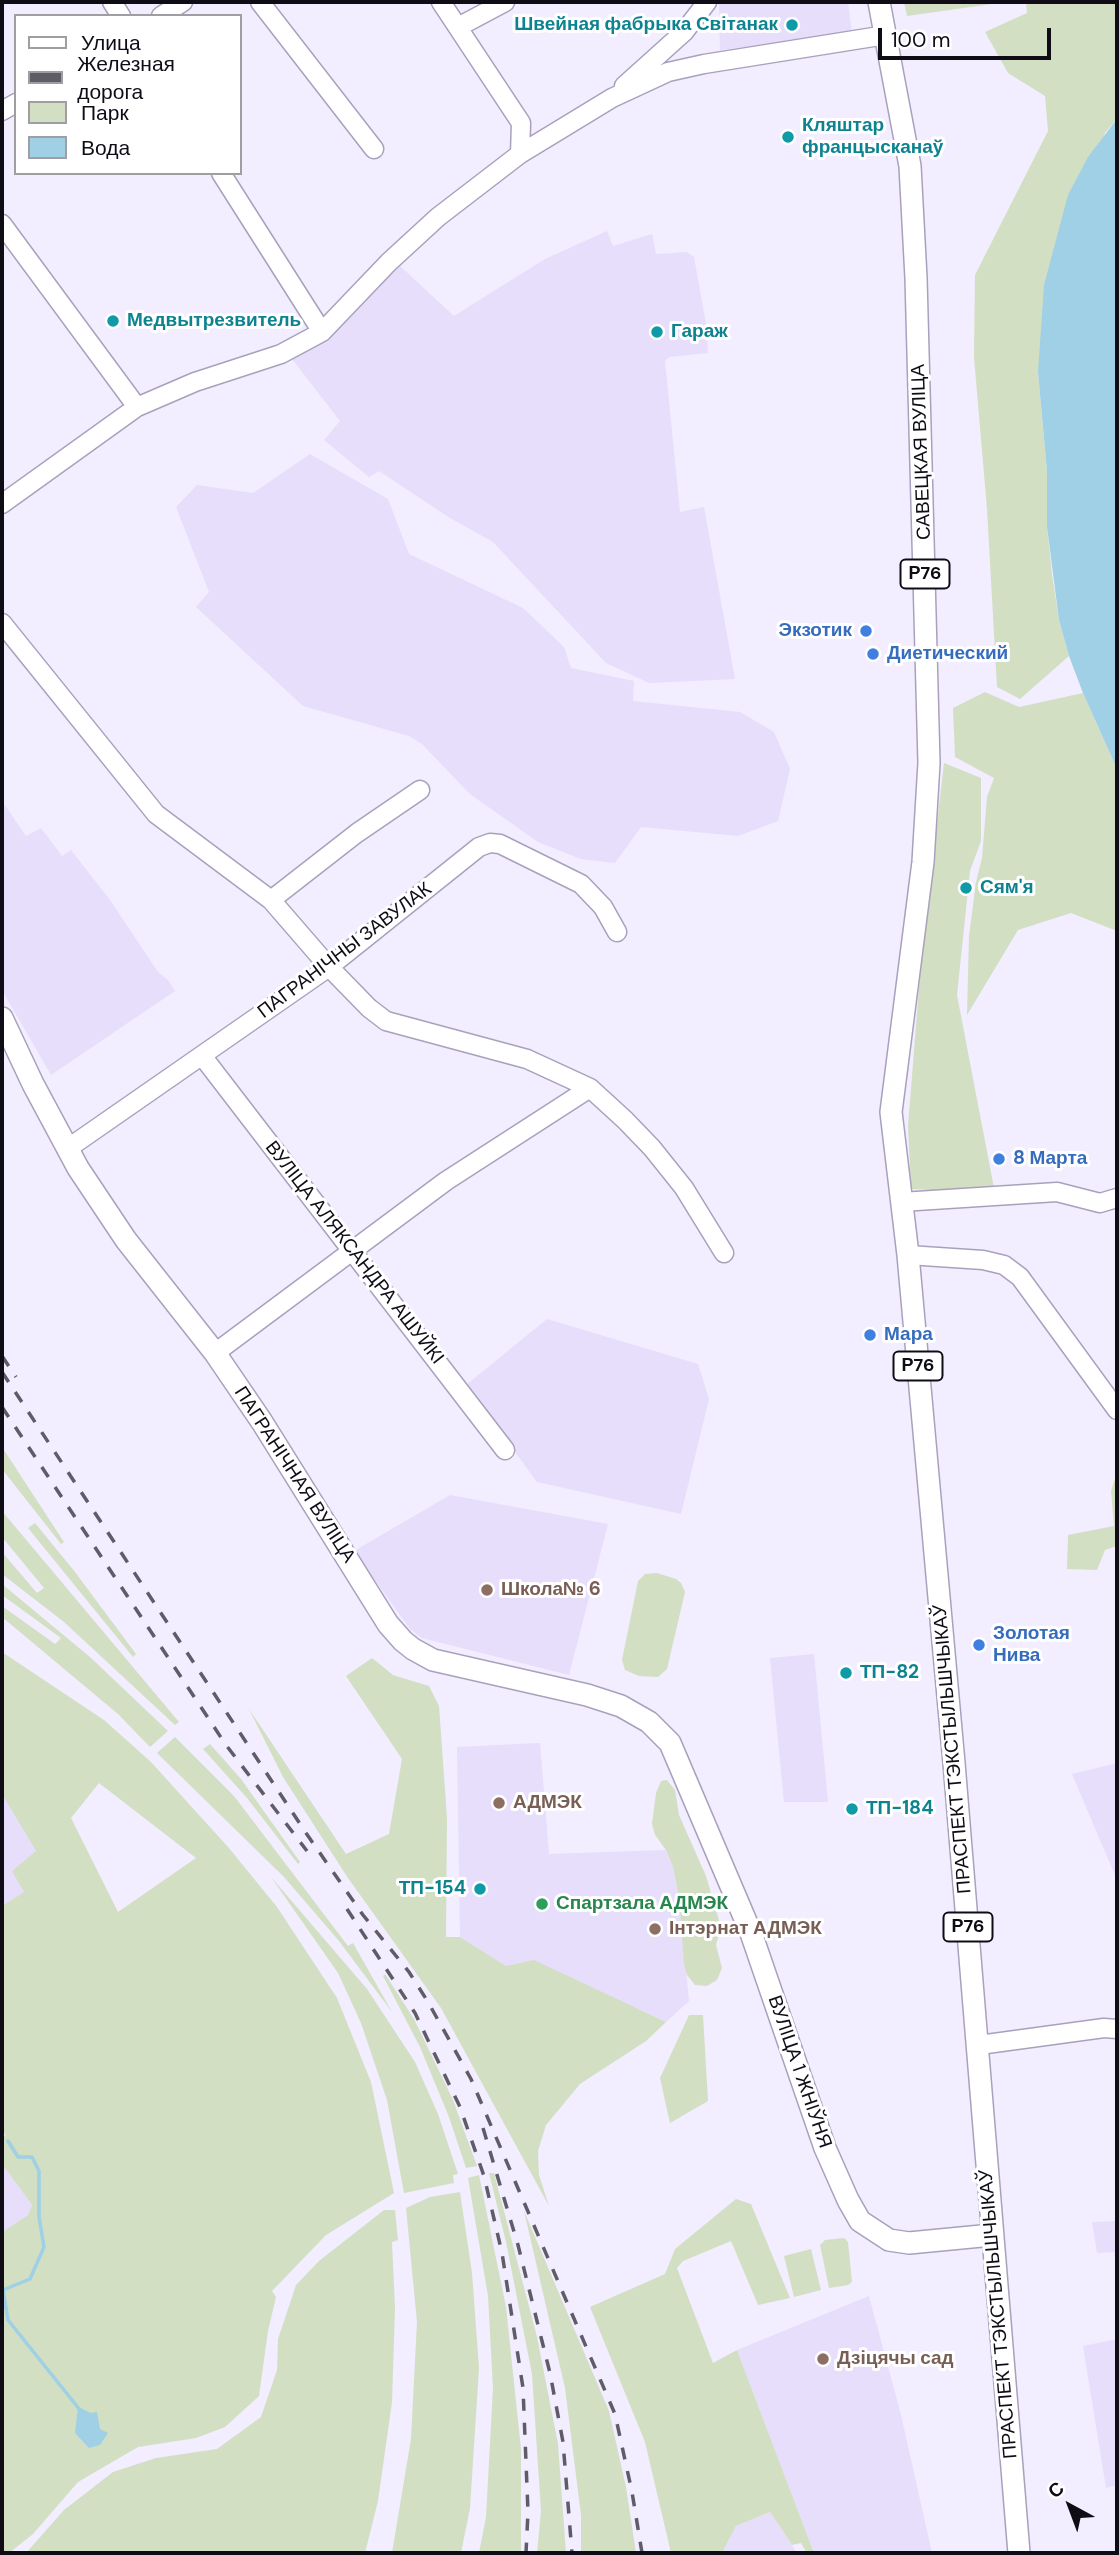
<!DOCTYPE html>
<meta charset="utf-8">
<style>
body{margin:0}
#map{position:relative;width:1119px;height:2555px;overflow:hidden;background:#f2edff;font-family:"DM Sans",sans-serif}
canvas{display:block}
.frame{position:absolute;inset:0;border:4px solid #0f0c16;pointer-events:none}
.legend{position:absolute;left:14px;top:14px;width:228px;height:161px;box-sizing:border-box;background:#fff;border:2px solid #9f9ea2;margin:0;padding:9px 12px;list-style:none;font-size:21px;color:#0f0c16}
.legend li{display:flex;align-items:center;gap:14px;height:35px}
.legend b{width:35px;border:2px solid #9f9ea2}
.north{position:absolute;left:1035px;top:2471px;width:70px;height:70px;-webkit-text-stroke:5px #fff;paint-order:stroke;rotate:319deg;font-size:19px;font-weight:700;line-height:28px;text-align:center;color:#0f0c16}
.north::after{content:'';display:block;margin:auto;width:24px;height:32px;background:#0f0c16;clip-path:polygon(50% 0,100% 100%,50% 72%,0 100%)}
.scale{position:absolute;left:878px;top:28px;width:173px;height:32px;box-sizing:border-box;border:4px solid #0f0c16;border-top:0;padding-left:9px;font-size:21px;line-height:24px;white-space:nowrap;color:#0f0c16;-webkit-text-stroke:5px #fff;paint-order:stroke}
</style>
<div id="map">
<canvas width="1119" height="2555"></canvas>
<div class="frame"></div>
<ul class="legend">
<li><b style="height:9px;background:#fff"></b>Улица</li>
<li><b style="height:9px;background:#5f5c68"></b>Железная дорога</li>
<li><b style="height:19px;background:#d2dfc3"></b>Парк</li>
<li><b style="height:19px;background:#9fd0e6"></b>Вода</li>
</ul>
<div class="north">С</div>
<div class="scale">100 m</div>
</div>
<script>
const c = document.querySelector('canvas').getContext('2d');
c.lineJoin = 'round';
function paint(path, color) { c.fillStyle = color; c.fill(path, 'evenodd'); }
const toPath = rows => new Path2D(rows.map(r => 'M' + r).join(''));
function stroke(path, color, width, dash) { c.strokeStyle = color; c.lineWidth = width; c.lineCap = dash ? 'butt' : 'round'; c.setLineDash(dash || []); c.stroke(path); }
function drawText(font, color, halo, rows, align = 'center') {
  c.font = font + ' "DM Sans",sans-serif'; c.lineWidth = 6; c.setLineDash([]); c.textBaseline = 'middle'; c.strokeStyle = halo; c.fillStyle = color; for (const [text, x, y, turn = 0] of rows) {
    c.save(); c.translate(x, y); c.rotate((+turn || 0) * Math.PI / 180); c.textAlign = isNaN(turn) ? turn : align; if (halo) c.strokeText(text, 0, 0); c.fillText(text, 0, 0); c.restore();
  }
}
paint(toPath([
 [719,2,848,2,852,34,720,50],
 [607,231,613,246,652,234,656,254,687,252,694,257,706,324,708,353,669,357,665,361,680,512,704,507,735,679,649,683,606,663,493,542,450,518,379,471,369,477,324,440,340,421,292,359,325,338,400,266,454,316,545,259],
 [310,454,388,499,409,554,523,608,564,647,571,668,634,681,633,701,740,712,774,732,790,769,778,821,738,836,641,827,615,863,581,859,538,842,470,794,422,744,409,736,303,706,196,607,209,592,176,507,197,485,253,493],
 [2,801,26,836,41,828,62,856,71,850,110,900,158,972,168,980,175,991,51,1075,2,990],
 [547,1319,698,1364,709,1399,681,1514,537,1482,466,1385],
 [450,1495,608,1524,569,1675,422,1638,410,1629,354,1551],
 [814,1654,828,1802,784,1802,770,1658],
 [540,1743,549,1854,666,1850,673,1867,679,1897,689,2001,666,2022,534,1961,506,1966,460,1937,457,1747],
 [1117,1763,1117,1880,1072,1774],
 [2,1793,36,1851,25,1892,2,1906],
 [2,2164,32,2205,28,2215,2,2232],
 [1117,2221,1117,2278,1114,2252,1097,2253,1092,2222],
 [869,2296,901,2415,932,2553,814,2553,737,2350],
 [1117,2339,1117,2485,1106,2488,1083,2346],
 [770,2512,797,2553,722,2553,736,2526]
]), '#e6defb');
paint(toPath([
 [904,2,1006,2,907,16],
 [1026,2,1117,2,1117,119,1105,133,1038,372,1047,471,1047,527,1052,574,1059,620,1069,656,1020,699,997,687,987,509,974,357,975,275,1048,131,1045,96,1008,73,985,32,1027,13],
 [985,692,1019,707,1083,693,1117,769,1117,931,1071,913,1018,930,967,1015,969,936,976,882,982,858,987,797,994,778,955,757,953,708],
 [944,763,981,778,981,841,970,871,957,995,994,1188,936,1194,933,1190,911,1189,908,1126,921,963],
 [2,1447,64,1542,61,1544,2,1469],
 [1117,1472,1117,1546,1105,1550,1097,1570,1067,1569,1068,1535,1114,1526,1111,1491],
 [2,1511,179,1722,175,1725,64,1622,2,1574,2,1552,37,1593,44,1588,2,1537],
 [35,1523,75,1572,136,1654,133,1657,28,1528],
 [657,1573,676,1579,681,1583,685,1592,667,1669,658,1677,639,1676,625,1670,622,1660,638,1581,645,1574],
 [2,1584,90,1657,168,1731,150,1747,118,1714,2,1617,2,1606,55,1644,61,1638,2,1595],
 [2,1652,104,1720,151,1762,228,1847,277,1907,337,1998,371,2082,394,2193,326,2235,272,2291,276,2297,268,2331,259,2396,225,2427,196,2438,138,2447,78,2482,33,2534,9,2553,2,2553,2,2232,28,2215,32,2205,2,2164,2,2133,6,2137,2,2128,2,1906,24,1892,12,1871,36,1851,2,1794],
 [99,1783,196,1858,118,1912,71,1818],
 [372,1658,393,1675,429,1686,439,1706,447,1818,446,1937,460,1937,506,1966,534,1960,666,2022,646,2041,580,2084,546,2125,538,2151,539,2175,549,2206,441,2008,348,1878,283,1777,249,1709,346,1854,389,1834,402,1759,346,1676],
 [175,1737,234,1796,348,1946,353,1943,392,2012,339,1941,284,1877,157,1753],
 [210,1744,241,1779,300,1862,298,1864,247,1798,203,1749],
 [667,1780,675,1790,679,1815,706,1876,721,1927,716,1945,722,1968,717,1980,707,1986,695,1985,687,1975,684,1964,679,1897,673,1867,666,1850,655,1835,652,1824,656,1793,661,1781],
 [271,1877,367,1989,415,2062,438,2114,458,2174,453,2175,454,2183,404,2193,387,2100,361,2023,338,1973],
 [385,1974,414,2019,453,2100,477,2166,466,2168,449,2117,420,2047,383,1976],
 [689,2015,703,2015,708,2101,670,2123,660,2078],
 [489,2173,494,2173,537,2337,558,2444,566,2553,537,2553,541,2511,532,2374,506,2242],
 [479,2175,506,2307,521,2449,521,2553,479,2553,486,2517,493,2388,488,2296,468,2178],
 [460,2192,472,2273,479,2368,470,2508,461,2553,392,2553,411,2439,417,2322,406,2208,430,2197],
 [736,2199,751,2204,790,2298,758,2305,731,2241,683,2261,677,2268,713,2363,737,2350,814,2553,807,2553,801,2543,792,2545,770,2512,736,2526,722,2553,671,2553,645,2442,590,2307,665,2274,675,2249],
 [384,2210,395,2210,398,2240,392,2242,395,2308,392,2402,378,2501,365,2553,26,2553,64,2510,113,2472,156,2458,217,2449,261,2417,277,2370,278,2339,296,2285,319,2261],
 [524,2211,609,2411,626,2487,636,2553,581,2553,581,2515,565,2388],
 [844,2238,848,2242,852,2282,848,2285,829,2288,820,2245,825,2240],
 [811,2249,821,2290,794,2297,784,2256]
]), '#d2dfc3');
paint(toPath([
 [1117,119,1117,769,1083,693,1069,656,1059,620,1047,527,1047,471,1038,372,1044,285,1068,195,1088,157],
 [78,2407,91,2413,97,2412,100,2429,108,2433,100,2445,89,2448,75,2433]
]), '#9fd0e6');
stroke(toPath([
 [8,2141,18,2157,32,2157,39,2171,39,2217,44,2247,30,2279,3,2290,8,2320,80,2410]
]), '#9fd0e6', 3.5);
const minor = toPath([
 [112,2,121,16],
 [260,2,374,149],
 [441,2,521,123,520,154],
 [161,16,183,2],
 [458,27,505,2],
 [624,86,684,32,707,2],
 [2,111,16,103],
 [221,173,322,332],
 [2,224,137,407],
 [2,504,137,407,195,382,281,354,322,332,389,262,438,217,520,154,612,98,668,72,704,64,886,35],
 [2,623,156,814,271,900,329,967,369,1008,386,1021,527,1059,590,1088,625,1120,652,1148,684,1188,724,1253],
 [271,900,357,833,420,790],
 [203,1057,505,1450],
 [67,1149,329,967,479,847,490,843,500,844,581,884,603,907,617,932],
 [901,1202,1057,1192,1100,1203,1117,1198],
 [908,1255,983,1260,1004,1265,1020,1277,1117,1410],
 [215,1353,446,1181,590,1088],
 [979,2045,1104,2028,1117,2029]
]);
const major = toPath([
 [879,2,910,166,916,278,929,763,923,862,891,1112,908,1255,954,1763,1019,2553],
 [2,1018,33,1084,78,1168,126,1240,215,1353,262,1422,388,1624,403,1641,413,1649,433,1660,587,1695,621,1706,649,1722,670,1743,751,1933,825,2148,848,2200,860,2221,889,2240,909,2243,992,2235]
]);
stroke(minor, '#a9a1bc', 21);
stroke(major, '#a9a1bc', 24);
stroke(minor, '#fff', 18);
stroke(major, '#fff', 21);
stroke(toPath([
 [2,1356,16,1377],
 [2,1372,306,1833,363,1915,409,1972,428,2002,471,2079,615,2414,632,2492,642,2553],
 [2,1407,226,1745,307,1851],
 [347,1909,415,2013,460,2107,484,2176,502,2253,523,2388,528,2512,526,2553],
 [483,2128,518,2245,550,2373,563,2442,572,2553]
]), '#5f5c68', 3.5, [12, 12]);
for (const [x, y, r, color] of [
 [792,25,7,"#0f9aa8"],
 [788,137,7,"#0f9aa8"],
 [113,321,7,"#0f9aa8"],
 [657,332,7,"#0f9aa8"],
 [866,631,7,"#3f7fe0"],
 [873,654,7,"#3f7fe0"],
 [966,888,7,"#0f9aa8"],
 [999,1159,7,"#3f7fe0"],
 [870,1335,7,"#3f7fe0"],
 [487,1590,7,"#8d6e63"],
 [979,1645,7,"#3f7fe0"],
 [846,1673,7,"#0f9aa8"],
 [499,1803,7,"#8d6e63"],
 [852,1809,7,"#0f9aa8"],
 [480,1889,7,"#0f9aa8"],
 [542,1904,7,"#2e9e5b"],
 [655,1929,7,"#8d6e63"],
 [823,2359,7,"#8d6e63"]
]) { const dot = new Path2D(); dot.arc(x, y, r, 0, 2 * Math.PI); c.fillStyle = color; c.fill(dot); stroke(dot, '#fff', 2.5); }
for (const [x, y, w] of [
 [925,574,49],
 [918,1366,49],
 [968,1927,49]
]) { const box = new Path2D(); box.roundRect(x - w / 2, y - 14.5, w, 29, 5); c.fillStyle = '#fff'; c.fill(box); stroke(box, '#0f0c16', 2); }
drawText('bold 18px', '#0f0c16', null, [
 ["Р76",925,574],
 ["Р76",918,1366],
 ["Р76",968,1927]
]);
drawText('bold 19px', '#0d838f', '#fff', [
 ["Швейная фабрыка Світанак",778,25,"right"],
 ["Кляштар",802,126],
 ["францысканаў",802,148],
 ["Медвытрезвитель",127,321],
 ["Гараж",671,332],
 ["Сям'я",980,888],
 ["ТП-82",860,1673],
 ["ТП-184",866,1809],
 ["ТП-154",466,1889,"right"]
], 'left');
drawText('19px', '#0f0c16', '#fff', [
 ["САВЕЦКАЯ ВУЛІЦА",922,452,-92],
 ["ПАГРАНІЧНЫ ЗАВУЛАК",345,951,-37],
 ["ВУЛІЦА АЛЯКСАНДРА АШУЙКІ",354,1253,52],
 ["ПАГРАНІЧНАЯ ВУЛІЦА",294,1475,57],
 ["ПРАСПЕКТ ТЭКСТЫЛЬШЧЫКАЎ",953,1749,-95],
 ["ВУЛІЦА 1 ЖНІЎНЯ",799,2072,71],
 ["ПРАСПЕКТ ТЭКСТЫЛЬШЧЫКАЎ",999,2314,-95]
]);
drawText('bold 19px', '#366cbe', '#fff', [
 ["Экзотик",852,631,"right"],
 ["Диетический",887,654],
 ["8 Марта",1013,1159],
 ["Мара",884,1335],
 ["Золотая",993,1634],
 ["Нива",993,1656]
], 'left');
drawText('bold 19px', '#785e54', '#fff', [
 ["Школа№ 6",501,1590],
 ["АДМЭК",513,1803],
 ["Інтэрнат АДМЭК",669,1929],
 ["Дзіцячы сад",837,2359]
], 'left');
drawText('bold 19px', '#27864d', '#fff', [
 ["Спартзала АДМЭК",556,1904]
], 'left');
</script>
